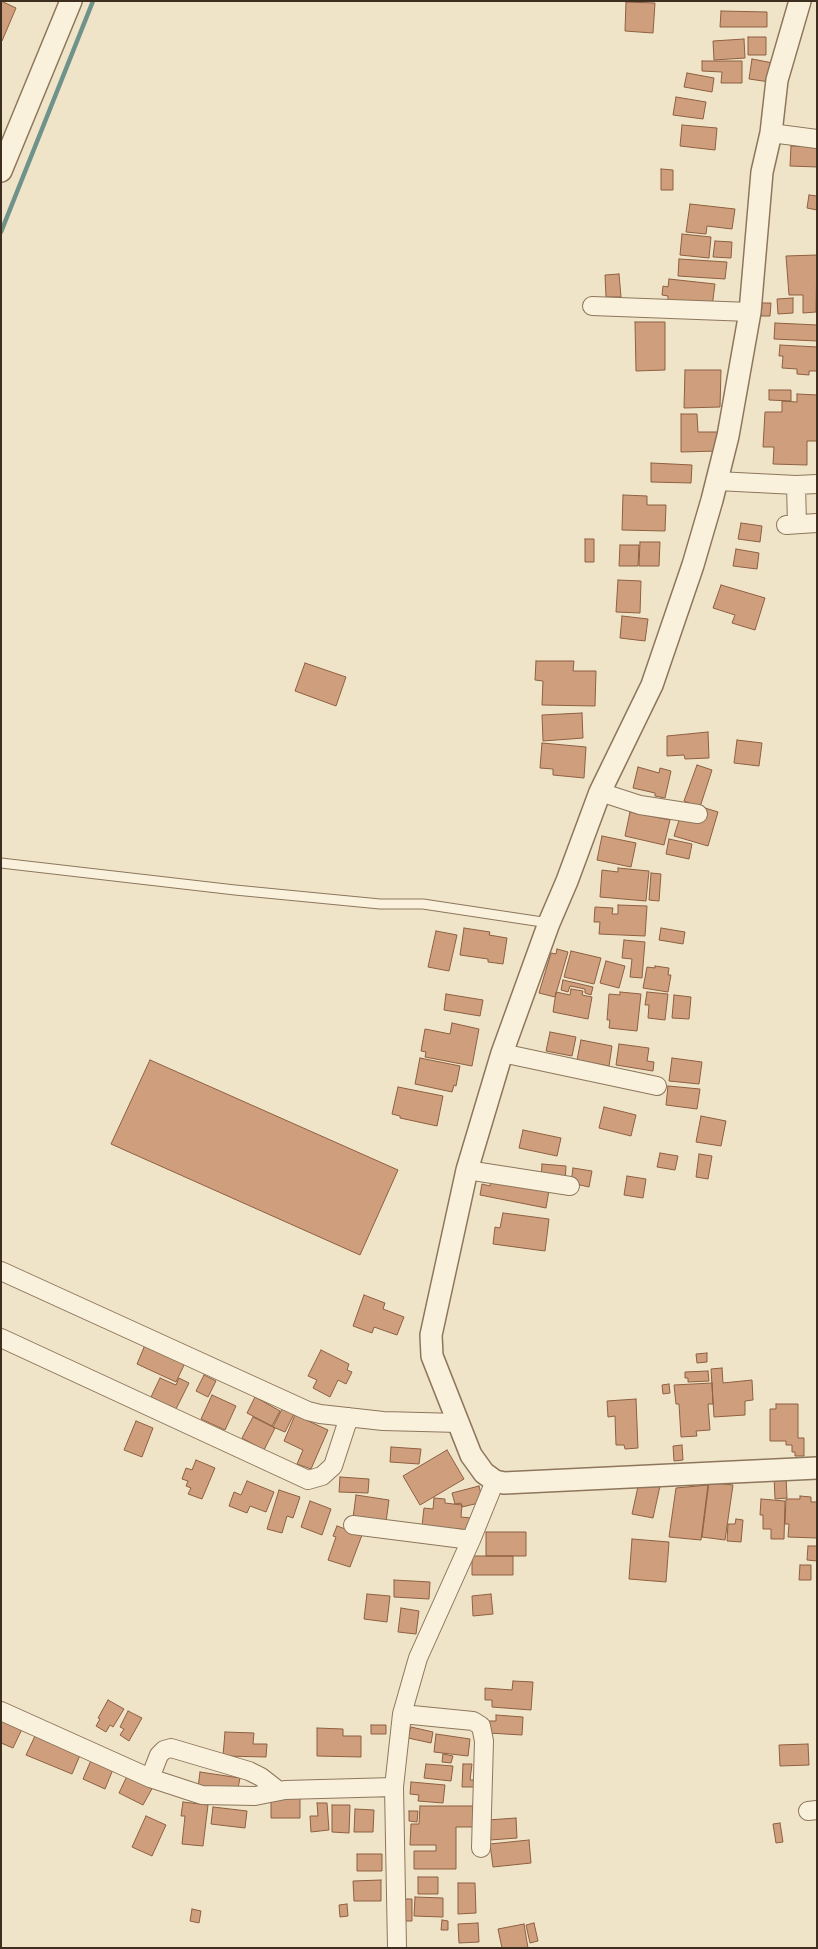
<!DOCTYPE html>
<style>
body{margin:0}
#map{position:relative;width:818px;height:1949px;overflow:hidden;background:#f0e4c8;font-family:Spectral,serif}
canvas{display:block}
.frame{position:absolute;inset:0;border:2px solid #3d2e20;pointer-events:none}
</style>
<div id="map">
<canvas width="818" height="1949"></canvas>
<div class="frame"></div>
</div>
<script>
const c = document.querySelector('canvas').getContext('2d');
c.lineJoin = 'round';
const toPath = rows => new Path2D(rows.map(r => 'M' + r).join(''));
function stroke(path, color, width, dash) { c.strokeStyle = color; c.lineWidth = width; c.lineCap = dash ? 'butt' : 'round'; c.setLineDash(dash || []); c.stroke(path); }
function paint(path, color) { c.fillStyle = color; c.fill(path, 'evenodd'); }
stroke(toPath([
 [1,232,93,1]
]), '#6f938a', 4.5);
const building = toPath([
 [1,1,16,8,2,41,1,40,1,1],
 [626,2,655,3,653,33,625,31,626,2],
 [721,11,767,12,767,27,720,27,721,11],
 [748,37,766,37,766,55,748,55,748,37],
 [744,39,745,58,714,60,713,41,744,39],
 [752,59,773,63,770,82,749,79,752,59],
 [702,61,742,61,742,83,721,83,722,72,702,71,702,61],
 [687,73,714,78,712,92,684,87,687,73],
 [676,97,706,102,703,119,673,115,676,97],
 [682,125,717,128,715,150,680,146,682,125],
 [791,146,817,147,817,167,790,166,791,146],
 [661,169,673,170,673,190,661,190,661,169],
 [809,195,817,196,817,210,807,208,809,195],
 [690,204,735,209,732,229,707,226,706,234,686,232,690,204],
 [682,234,711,237,709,258,680,255,682,234],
 [715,241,732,242,731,258,713,257,715,241],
 [817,255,816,312,803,313,803,295,789,295,786,256,817,255],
 [679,259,727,262,725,279,678,276,679,259],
 [619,274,621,297,606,297,605,275,619,274],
 [669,279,715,284,712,307,668,303,668,296,662,295,663,286,668,287,669,279],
 [793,298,793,313,778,314,777,299,793,298],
 [762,303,771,303,770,316,761,316,762,303],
 [635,322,665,322,665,370,636,371,635,322],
 [775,323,817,325,817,341,774,339,775,323],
 [780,345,817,347,817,371,809,371,809,375,797,374,797,369,782,368,783,356,779,356,780,345],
 [685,370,721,370,720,407,684,408,685,370],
 [769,390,791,390,791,401,769,400,769,390],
 [797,394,817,395,817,441,807,441,807,465,773,464,774,447,763,447,765,412,782,412,782,401,797,402,797,394],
 [681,414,697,414,698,432,718,432,718,451,681,452,681,414],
 [651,463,692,465,691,483,651,482,651,463],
 [623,495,647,496,647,505,666,505,665,531,622,530,623,495],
 [741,523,762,526,760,542,738,539,741,523],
 [585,539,594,539,594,562,585,562,585,539],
 [640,542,660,542,659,566,639,566,640,542],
 [620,545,639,545,638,566,619,566,620,545],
 [736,549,759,553,757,569,733,566,736,549],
 [618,580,641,581,640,613,616,612,618,580],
 [721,585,765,598,755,630,732,623,735,615,713,608,721,585],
 [622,616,648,619,645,641,620,638,622,616],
 [536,661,574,661,573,671,596,671,595,706,542,705,543,681,535,680,536,661],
 [305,663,346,677,336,706,295,691,305,663],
 [582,713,583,738,543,741,542,715,582,713],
 [708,732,709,758,685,759,684,755,667,756,667,736,708,732],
 [737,740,762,743,759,766,734,763,737,740],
 [542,743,586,747,584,778,553,775,553,769,540,768,542,743],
 [697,765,712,770,700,807,684,801,697,765],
 [638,767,659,773,660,768,671,771,665,798,655,796,655,793,633,788,638,767],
 [705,808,718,812,708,846,674,836,681,814,701,821,705,808],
 [630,812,670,820,664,845,625,836,630,812],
 [602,836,636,843,631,867,597,860,602,836],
 [669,839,692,844,689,859,666,854,669,839],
 [618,868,649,871,646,901,600,897,602,870,618,872,618,868],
 [651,873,661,874,659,901,649,900,651,873],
 [618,905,647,906,645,936,599,934,600,922,594,922,595,907,613,908,612,914,618,914,618,905],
 [464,928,490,932,489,935,507,938,503,964,488,962,488,959,460,955,464,928],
 [661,928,685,932,683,944,659,940,661,928],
 [436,931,457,935,449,971,428,967,436,931],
 [624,940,645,942,642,978,630,977,632,959,622,958,624,940],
 [557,949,568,952,555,997,539,993,551,953,556,954,557,949],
 [571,951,601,958,594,984,564,977,571,951],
 [606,961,625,966,619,988,600,983,606,961],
 [655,966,669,968,668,975,671,975,668,992,643,988,647,967,655,968,655,966],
 [563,980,593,987,591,995,585,993,585,989,570,986,568,992,561,990,563,980],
 [571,989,583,991,582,995,592,997,588,1019,553,1012,556,992,570,995,571,989],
 [620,992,641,994,637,1031,609,1028,610,1020,607,1020,609,994,620,995,620,992],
 [647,992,668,994,665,1020,648,1018,649,1005,645,1005,647,992],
 [446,994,483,1000,480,1016,444,1010,446,994],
 [674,995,691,997,689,1019,672,1018,674,995],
 [452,1023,479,1029,472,1066,425,1057,426,1052,421,1051,425,1029,450,1034,452,1023],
 [550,1032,576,1037,572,1056,546,1051,550,1032],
 [581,1040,612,1046,609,1066,577,1060,581,1040],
 [619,1044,649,1048,647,1061,654,1062,653,1071,616,1065,619,1044],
 [420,1058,460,1066,456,1086,454,1085,452,1092,415,1084,420,1058],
 [672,1058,702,1062,699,1084,669,1081,672,1058],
 [150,1060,398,1170,360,1255,111,1144,150,1060],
 [668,1086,700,1089,697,1109,666,1105,668,1086],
 [398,1087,443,1096,437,1126,400,1118,400,1116,392,1114,398,1087],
 [604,1107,636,1115,631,1136,599,1128,604,1107],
 [701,1116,726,1121,721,1146,696,1142,701,1116],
 [523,1130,561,1138,557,1156,519,1148,523,1130],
 [660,1153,678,1156,675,1170,657,1167,660,1153],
 [699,1154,712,1156,708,1179,696,1177,699,1154],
 [542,1164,566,1166,565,1182,541,1180,542,1164],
 [573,1168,592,1171,589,1187,571,1183,573,1168],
 [627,1176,646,1179,643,1198,624,1195,627,1176],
 [491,1178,549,1190,546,1208,480,1195,482,1184,490,1186,491,1178],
 [503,1213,549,1219,545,1251,493,1244,495,1227,500,1228,503,1213],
 [364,1295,385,1303,383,1309,404,1317,397,1335,374,1327,372,1333,353,1326,364,1295],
 [145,1345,185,1363,176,1382,137,1364,145,1345],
 [321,1350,349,1364,347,1370,352,1372,346,1384,338,1380,330,1397,313,1388,317,1380,308,1376,321,1350],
 [707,1353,707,1362,697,1363,696,1354,707,1353],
 [722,1368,723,1383,752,1380,753,1400,745,1401,745,1415,714,1417,711,1369,722,1368],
 [708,1371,709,1381,688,1382,688,1378,685,1378,685,1372,708,1371],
 [204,1375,216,1381,208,1397,196,1391,204,1375],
 [160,1378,176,1385,179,1378,189,1383,176,1409,151,1397,160,1378],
 [712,1383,713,1404,708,1404,710,1430,696,1431,697,1436,681,1437,679,1404,676,1404,674,1385,712,1383],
 [669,1384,670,1393,663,1394,662,1385,669,1384],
 [212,1395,236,1406,225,1430,201,1419,212,1395],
 [255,1397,280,1411,272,1426,247,1413,255,1397],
 [636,1399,638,1448,625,1449,624,1445,616,1445,615,1416,608,1417,607,1401,636,1399],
 [776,1404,798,1404,798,1438,804,1438,804,1456,795,1456,795,1452,792,1452,792,1445,786,1445,786,1441,770,1441,770,1409,776,1409,776,1404],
 [282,1409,294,1414,285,1432,273,1427,282,1409],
 [295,1415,328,1430,311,1469,297,1464,303,1450,284,1441,295,1415],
 [253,1417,275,1428,264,1450,242,1438,253,1417],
 [136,1421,153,1428,142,1457,124,1450,136,1421],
 [682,1445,683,1460,674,1461,673,1446,682,1445],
 [391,1447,421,1449,419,1464,390,1462,391,1447],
 [447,1450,464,1479,420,1505,403,1476,447,1450],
 [196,1460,215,1468,202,1499,188,1494,191,1488,186,1486,188,1481,182,1479,186,1468,192,1470,196,1460],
 [786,1475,787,1498,775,1499,774,1476,786,1475],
 [340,1477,369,1479,368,1493,339,1492,340,1477],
 [247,1481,274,1492,266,1512,250,1506,247,1513,229,1506,234,1492,241,1495,247,1481],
 [639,1482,660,1486,653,1518,632,1514,639,1482],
 [709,1482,733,1485,725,1540,702,1537,709,1482],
 [708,1485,701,1540,669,1537,676,1488,708,1485],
 [479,1486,483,1502,462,1507,461,1503,455,1504,452,1493,479,1486],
 [279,1490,300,1497,293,1518,287,1516,282,1533,267,1529,279,1490],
 [356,1495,389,1500,386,1522,353,1518,356,1495],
 [800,1496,811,1497,811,1502,817,1502,817,1538,788,1537,789,1524,785,1524,786,1499,800,1499,800,1496],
 [434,1498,445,1499,445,1503,462,1505,461,1517,471,1518,470,1530,422,1526,424,1508,433,1509,434,1498],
 [761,1499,785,1501,784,1539,771,1539,771,1529,763,1529,763,1515,760,1515,761,1499],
 [310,1501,331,1509,322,1535,301,1527,310,1501],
 [736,1519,743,1520,741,1542,727,1541,728,1524,735,1524,736,1519],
 [337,1526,362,1535,350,1567,328,1560,336,1537,333,1536,337,1526],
 [486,1532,526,1532,526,1556,486,1556,486,1532],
 [632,1539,669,1542,666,1582,629,1579,632,1539],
 [808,1546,817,1546,817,1561,807,1560,808,1546],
 [472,1556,513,1556,513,1575,472,1575,472,1556],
 [800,1565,811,1565,811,1580,799,1580,800,1565],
 [394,1580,430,1582,429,1599,394,1597,394,1580],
 [367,1594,390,1596,387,1622,364,1619,367,1594],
 [491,1594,493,1614,473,1616,472,1596,491,1594],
 [401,1608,419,1611,416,1634,398,1632,401,1608],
 [513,1681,533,1682,531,1710,492,1707,492,1700,485,1700,485,1688,512,1690,513,1681],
 [108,1700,124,1709,113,1727,110,1725,106,1732,96,1726,100,1719,98,1718,108,1700],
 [128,1711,142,1718,129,1741,120,1735,124,1729,120,1727,128,1711],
 [496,1715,523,1717,522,1735,489,1733,489,1721,496,1721,496,1715],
 [1,1717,23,1727,13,1748,1,1743,1,1717],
 [371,1725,386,1725,386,1734,371,1734,371,1725],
 [411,1727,433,1732,431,1743,408,1738,411,1727],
 [317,1728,343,1729,343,1736,361,1736,361,1757,317,1756,317,1728],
 [225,1732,254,1733,253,1744,267,1744,266,1757,223,1756,225,1732],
 [36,1734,81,1753,72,1774,26,1755,36,1734],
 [436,1734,470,1739,468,1756,434,1752,436,1734],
 [808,1744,809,1765,780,1766,779,1745,808,1744],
 [443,1754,453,1756,451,1763,442,1762,443,1754],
 [92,1758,114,1767,105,1789,83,1779,92,1758],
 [426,1764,453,1766,451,1781,424,1778,426,1764],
 [463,1764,472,1764,470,1780,475,1780,475,1787,462,1787,463,1764],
 [129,1772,154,1785,143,1805,119,1793,129,1772],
 [200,1772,240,1778,237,1793,198,1788,200,1772],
 [411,1782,445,1785,443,1803,418,1801,419,1795,410,1794,411,1782],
 [271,1797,300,1797,300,1818,271,1818,271,1797],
 [183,1802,208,1805,203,1846,182,1844,185,1816,181,1816,183,1802],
 [317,1803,327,1803,329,1830,311,1832,310,1816,318,1816,317,1803],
 [332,1805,350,1805,349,1833,332,1832,332,1805],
 [420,1806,476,1806,475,1827,456,1827,456,1869,414,1869,414,1851,436,1851,436,1845,410,1845,411,1824,419,1824,420,1806],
 [213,1807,247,1811,245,1828,211,1824,213,1807],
 [355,1809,374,1810,373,1832,354,1832,355,1809],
 [409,1811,418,1811,417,1822,409,1821,409,1811],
 [146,1816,166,1825,152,1856,132,1847,146,1816],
 [516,1818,517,1838,490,1840,488,1820,516,1818],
 [780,1823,783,1842,776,1843,773,1824,780,1823],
 [529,1840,531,1863,493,1867,490,1844,529,1840],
 [357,1854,382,1854,382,1871,357,1871,357,1854],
 [418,1877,438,1877,438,1894,418,1894,418,1877],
 [381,1880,381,1901,354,1901,353,1881,381,1880],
 [458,1883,475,1883,476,1913,458,1914,458,1883],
 [415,1897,443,1898,443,1917,414,1916,415,1897],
 [400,1899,412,1899,412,1921,399,1921,400,1899],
 [347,1904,348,1916,340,1917,339,1905,347,1904],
 [192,1909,201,1911,199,1923,190,1921,192,1909],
 [442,1920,448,1921,448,1930,441,1930,442,1920],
 [478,1923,479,1942,459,1943,458,1924,478,1923],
 [534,1923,538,1941,530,1943,526,1925,534,1923],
 [524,1924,528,1948,502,1948,498,1929,524,1924]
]);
paint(building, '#cf9f7d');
stroke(building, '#8d5f41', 1);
const service = toPath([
 [1,863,235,890,380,904,423,904,549,923]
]);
const minor = toPath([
 [771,133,817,139],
 [592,306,750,312],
 [717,481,796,485,797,524],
 [796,485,817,484],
 [786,525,817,523],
 [600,792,640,805,698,814],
 [502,1053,657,1086],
 [467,1170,570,1186],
 [1,1271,308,1411,320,1414,383,1421,459,1423],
 [1,1338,308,1480,322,1476,333,1466,349,1417],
 [353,1525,471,1540],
 [1,1711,150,1778,202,1795,255,1796,285,1790,394,1787],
 [402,1714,473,1721,481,1726,484,1741,481,1848],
 [150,1778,159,1755,164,1750,171,1748,249,1771,261,1777,279,1791],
 [808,1811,817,1810],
 [397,1948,394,1787,402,1714,418,1658,471,1540,495,1481]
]);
const tertiary = toPath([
 [800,1,777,80,771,133,762,172,750,312,728,436,712,500,693,565,652,685,600,792,567,881,549,923,502,1053,467,1170,431,1335,432,1356,471,1455,484,1473,495,1481,504,1483,817,1468],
 [1,171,71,1]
]);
stroke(service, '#8d765c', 11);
stroke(minor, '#8d765c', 20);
stroke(tertiary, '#8d765c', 24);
stroke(service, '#faf1dc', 9);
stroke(minor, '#faf1dc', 18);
stroke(tertiary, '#faf1dc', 21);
</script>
